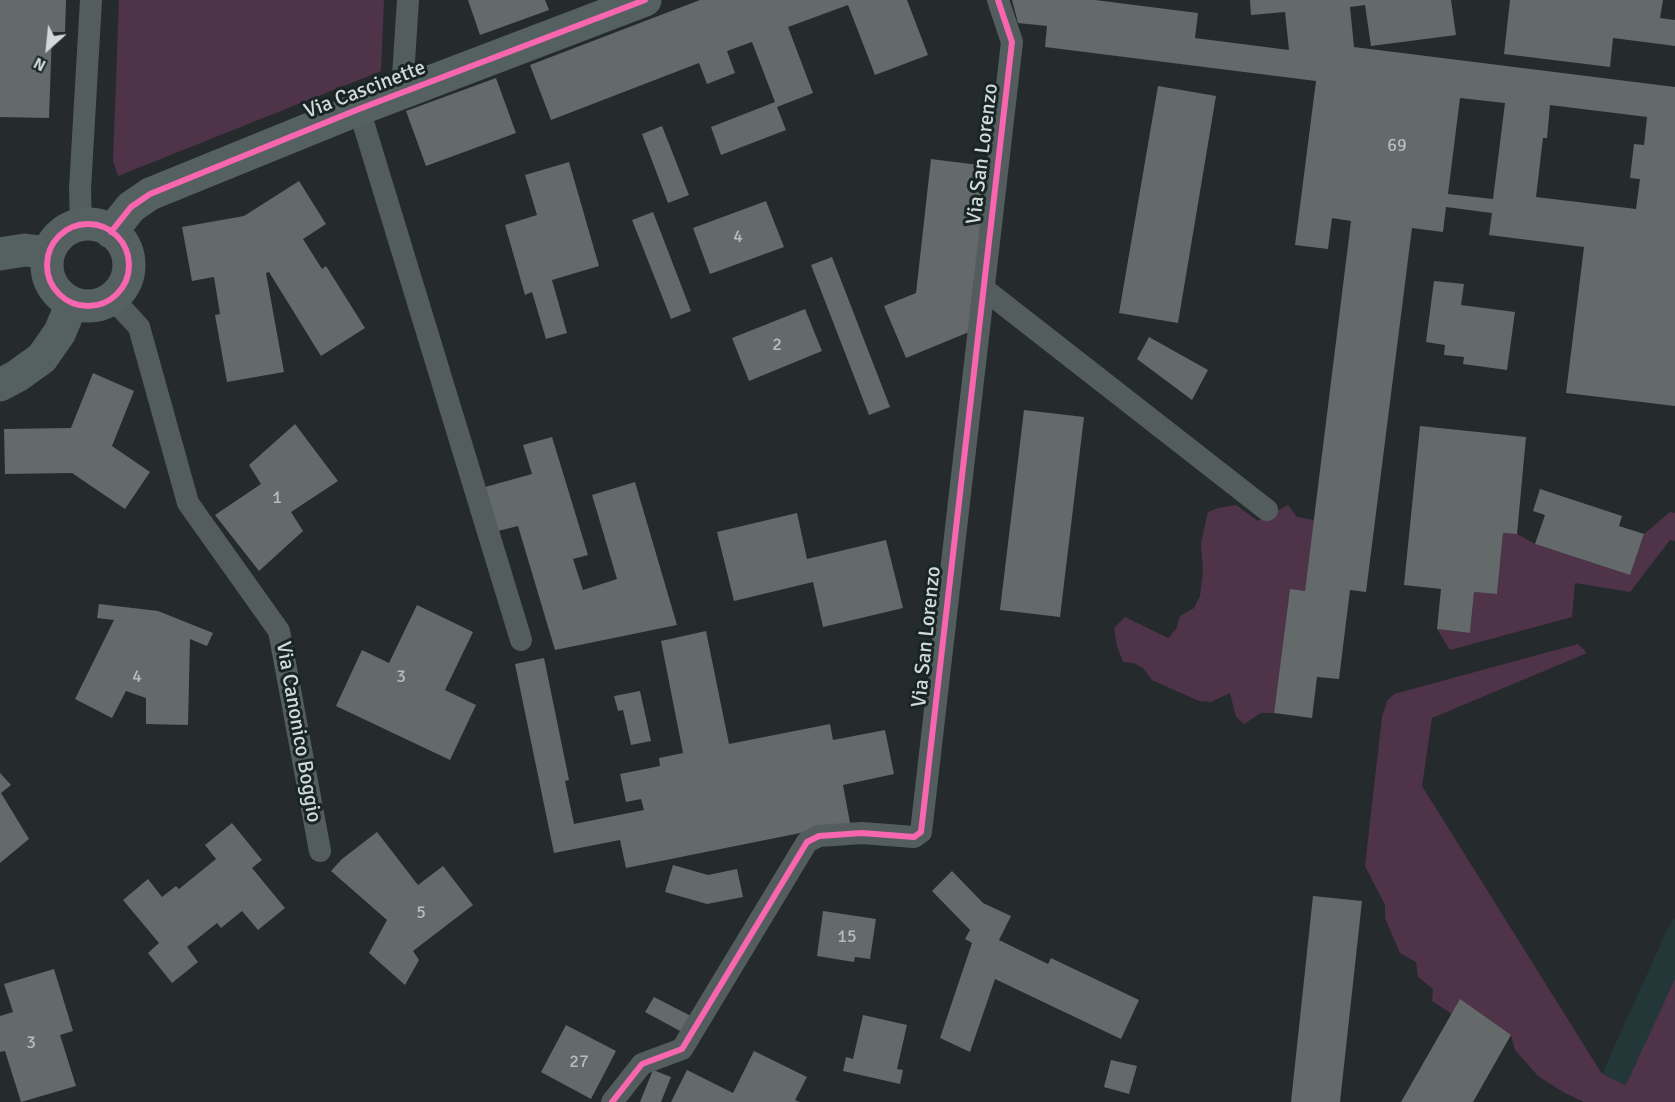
<!DOCTYPE html>
<style>
body{margin:0}
#map{position:relative;width:1675px;height:1102px;overflow:hidden;background:#252b2c;font-family:Signika,sans-serif}
canvas{display:block}
.north{position:absolute;left:18px;top:18px;width:60px;height:60px;-webkit-text-stroke:4px #192425;paint-order:stroke;rotate:207deg;font-size:16px;font-weight:700;line-height:24px;text-align:center;color:#d1d9d9}
.north::after{content:'';display:block;margin:auto;width:21px;height:27px;background:#d1d9d9;clip-path:polygon(50% 0,100% 100%,50% 72%,0 100%)}
</style>
<div id="map">
<canvas width="1675" height="1102"></canvas>
<div class="north">N</div>
</div>
<script>
const c = document.querySelector('canvas').getContext('2d');
c.lineJoin = 'round';
function paint(path, color) { c.fillStyle = color; c.fill(path, 'evenodd'); }
const toPath = rows => new Path2D(rows.map(r => 'M' + r).join(''));
function stroke(path, color, width, dash) { c.strokeStyle = color; c.lineWidth = width; c.lineCap = dash ? 'butt' : 'round'; c.setLineDash(dash || []); c.stroke(path); }
function drawText(font, color, halo, rows, align = 'center') {
  c.font = font + ' Signika,sans-serif'; c.lineWidth = 6; c.setLineDash([]); c.textBaseline = 'middle'; c.strokeStyle = halo; c.fillStyle = color; for (const [text, x, y, turn = 0] of rows) {
    c.save(); c.translate(x, y); c.rotate((+turn || 0) * Math.PI / 180); c.textAlign = isNaN(turn) ? turn : align; if (halo) c.strokeText(text, 0, 0); c.fillText(text, 0, 0); c.restore();
  }
}
paint(toPath([
 [1675,918,1675,1102,1662,1102,1602,1074,1667,930]
]), '#233638');
paint(toPath([
 [119,0,384,0,381,71,118,176,113,161],
 [1236,505,1258,521,1288,505,1297,517,1314,520,1305,591,1290,590,1274,713,1261,713,1244,724,1236,717,1230,693,1211,702,1199,701,1152,680,1143,668,1133,663,1123,662,1117,646,1114,628,1125,617,1168,638,1176,629,1180,616,1194,608,1200,596,1203,571,1201,543,1208,512,1218,508],
 [1670,512,1675,513,1675,541,1670,540,1630,592,1575,583,1572,617,1450,650,1437,629,1470,633,1474,592,1497,594,1503,533,1517,534,1535,544,1630,575,1644,534],
 [1578,644,1587,653,1432,718,1422,786,1602,1074,1626,1085,1675,979,1675,1102,1584,1102,1563,1092,1538,1076,1515,1050,1511,1035,1452,1014,1432,1001,1433,989,1418,977,1416,962,1400,953,1385,918,1385,905,1365,866,1382,717,1387,701,1394,694]
]), '#4f3349');
paint(toPath([
 [0,0,66,0,65,32,52,32,49,118,0,117],
 [468,0,545,0,549,10,480,35],
 [700,0,907,0,928,55,875,75,848,5,788,27,813,93,777,107,786,130,721,155,711,127,775,102,752,42,727,51,735,73,707,84,699,63,551,120,530,65],
 [1012,0,1095,0,1198,13,1195,38,1289,50,1285,12,1251,15,1250,0,1451,0,1456,35,1371,46,1365,5,1350,7,1354,47,1675,87,1675,406,1566,393,1584,247,1489,235,1492,213,1446,207,1443,232,1412,228,1366,592,1350,590,1339,679,1317,677,1312,718,1274,713,1290,589,1305,591,1351,221,1332,218,1328,249,1295,245,1316,81,1045,47,1047,26,1018,23],
 [1460,98,1505,103,1493,199,1448,194],
 [1550,105,1647,117,1644,145,1634,144,1630,178,1640,179,1636,209,1536,197,1543,138,1547,138],
 [1510,0,1663,0,1660,18,1675,20,1675,46,1613,38,1610,67,1504,54],
 [496,78,516,133,426,166,406,111],
 [1158,86,1216,96,1178,323,1119,313],
 [662,126,689,195,668,203,642,134],
 [931,159,987,166,969,332,906,358,884,306,916,293],
 [569,162,599,266,552,280,567,333,546,339,532,292,525,295,505,225,537,215,525,175],
 [299,181,326,224,303,239,322,269,326,266,365,328,321,356,269,272,266,273,284,372,227,382,215,315,220,314,214,277,192,281,182,227,244,216],
 [766,201,784,247,710,274,693,228],
 [653,212,691,311,671,319,632,220],
 [832,257,890,407,869,415,811,265],
 [1434,281,1464,284,1461,305,1515,312,1507,370,1463,364,1464,357,1444,355,1445,345,1426,342],
 [805,309,822,351,749,381,732,338],
 [1149,337,1208,370,1192,400,1137,359],
 [93,373,134,391,112,446,150,472,125,509,72,473,5,474,4,429,71,428],
 [1024,410,1084,417,1060,617,1000,610],
 [295,424,338,481,291,512,303,531,259,571,215,515,261,484,249,465],
 [1420,426,1526,437,1517,534,1503,533,1497,594,1474,592,1470,633,1437,629,1441,589,1404,585],
 [552,437,588,555,573,559,583,590,617,579,592,495,635,482,677,625,555,650,518,526,498,531,485,487,532,474,523,445],
 [1540,489,1622,516,1619,526,1644,534,1630,575,1535,544,1545,515,1533,511],
 [797,513,807,559,886,540,903,608,823,627,813,582,734,601,717,532],
 [99,604,158,611,213,633,207,646,190,639,188,725,146,724,146,698,126,691,112,718,75,699,114,620,97,618],
 [417,605,473,632,445,690,476,705,450,760,336,706,362,650,389,663],
 [706,631,729,744,830,724,833,740,885,730,894,774,843,785,850,823,626,868,620,840,554,853,515,664,544,658,569,780,565,781,574,824,644,810,641,799,626,802,620,774,660,766,659,758,683,753,661,641],
 [640,691,651,741,631,745,623,710,618,711,614,696],
 [0,773,11,785,1,793,29,839,0,863],
 [232,823,262,860,252,868,285,908,258,930,242,911,221,928,217,923,187,947,198,962,172,983,148,953,159,943,123,900,148,879,162,897,176,886,179,889,216,859,205,845],
 [377,832,418,885,443,866,473,905,413,951,419,960,405,985,369,953,387,920,331,871,342,859],
 [673,865,708,875,737,869,743,897,707,904,665,892],
 [952,871,983,903,1011,916,999,940,1048,964,1051,958,1139,1000,1121,1039,995,979,970,1052,940,1038,972,943,965,939,970,930,932,891],
 [1313,896,1362,901,1340,1102,1291,1102],
 [823,911,876,919,870,959,855,957,854,962,817,956],
 [54,969,73,1031,60,1035,76,1086,21,1102,5,1051,0,1052,0,1016,13,1012,4,984],
 [654,997,691,1016,682,1032,645,1012],
 [1460,999,1511,1035,1473,1102,1401,1102],
 [863,1015,907,1025,897,1069,903,1070,900,1084,843,1071,846,1057,853,1059],
 [566,1025,616,1051,591,1099,541,1072],
 [754,1051,807,1077,795,1100,800,1102,671,1102,687,1070,733,1093],
 [1111,1060,1137,1066,1129,1094,1104,1087],
 [653,1070,671,1077,661,1102,640,1102]
]), '#64696a');
stroke(toPath([
 [402,92,408,0],
 [359,109,521,640],
 [81,225,80,189,91,0],
 [984,289,1267,510],
 [112,298,139,327,188,503,279,631,320,851],
 [612,1102,642,1064,682,1049,807,842,819,836,862,833,914,837,921,832,1012,42,998,0]
]), '#545d5e', 22);
stroke(toPath([
 '47 265a41 41 0 1 1 82 0a41 41 0 1 1-82 0Z',
 [111,232,131,207,150,194,359,109,645,0],
 [0,254,25,250,48,253],
 [0,385,17,376,42,358,60,332,72,303]
]), '#556061', 33);
stroke(toPath([
 '47 265a41 41 0 1 1 82 0a41 41 0 1 1-82 0Z',
 [111,232,131,207,150,194,359,109,645,0],
 [612,1102,642,1064,682,1049,807,842,819,836,862,833,914,837,921,832,1012,42,998,0]
]), '#f766af', 6);
drawText('18px', '#b6bdbd', null, [
 ["69",1397,146],
 ["4",738,237],
 ["2",777,345],
 ["1",277,498],
 ["4",137,677],
 ["3",401,677],
 ["5",421,913],
 ["15",847,937],
 ["3",31,1043],
 ["27",579,1062]
]);
drawText('21px', '#d1d9d9', '#192425', [
 ["Via Cascinette",365,90,-21],
 ["Via San Lorenzo",983,154,-83],
 ["Via San Lorenzo",927,637,-84],
 ["Via Canonico Boggio",298,732,80]
]);
</script>
